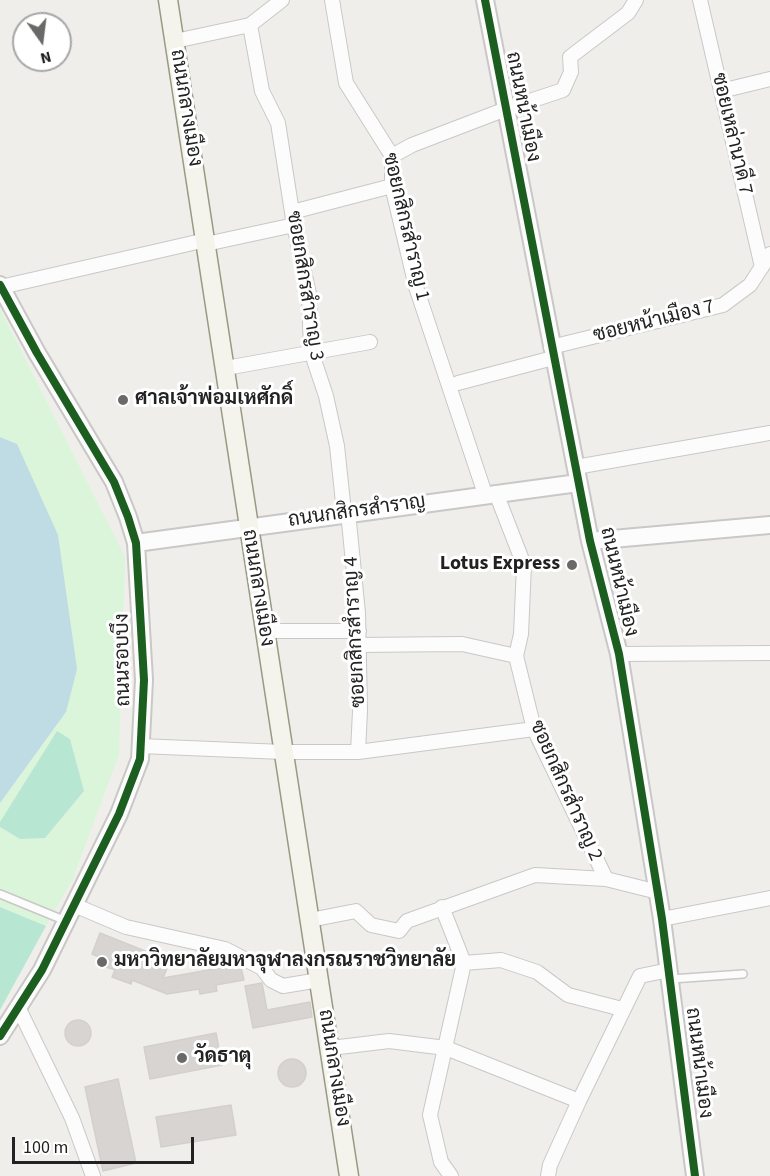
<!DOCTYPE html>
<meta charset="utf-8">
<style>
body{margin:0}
#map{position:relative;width:770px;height:1176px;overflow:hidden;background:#f0eeeb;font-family:"Source Sans 3",sans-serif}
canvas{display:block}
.north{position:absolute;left:12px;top:12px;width:60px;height:60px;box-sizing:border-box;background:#fff;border:2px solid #a7a7a7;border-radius:50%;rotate:166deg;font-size:16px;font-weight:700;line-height:24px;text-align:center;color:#222}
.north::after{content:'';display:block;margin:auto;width:21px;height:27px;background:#6a6968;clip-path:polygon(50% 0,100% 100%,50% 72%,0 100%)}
.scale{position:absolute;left:12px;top:1137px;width:182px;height:27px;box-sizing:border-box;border:3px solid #222;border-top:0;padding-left:8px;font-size:18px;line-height:21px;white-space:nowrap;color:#222;-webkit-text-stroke:4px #fff;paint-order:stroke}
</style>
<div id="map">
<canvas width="770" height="1176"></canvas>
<div class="north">N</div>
<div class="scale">100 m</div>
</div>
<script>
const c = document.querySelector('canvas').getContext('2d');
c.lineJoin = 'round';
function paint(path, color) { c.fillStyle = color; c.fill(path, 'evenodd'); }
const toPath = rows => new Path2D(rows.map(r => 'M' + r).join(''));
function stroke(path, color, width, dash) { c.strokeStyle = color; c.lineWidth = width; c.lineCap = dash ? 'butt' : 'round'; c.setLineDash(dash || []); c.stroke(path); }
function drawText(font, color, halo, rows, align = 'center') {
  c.font = font + ' "Source Sans 3",Sarabun,sans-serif'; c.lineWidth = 6; c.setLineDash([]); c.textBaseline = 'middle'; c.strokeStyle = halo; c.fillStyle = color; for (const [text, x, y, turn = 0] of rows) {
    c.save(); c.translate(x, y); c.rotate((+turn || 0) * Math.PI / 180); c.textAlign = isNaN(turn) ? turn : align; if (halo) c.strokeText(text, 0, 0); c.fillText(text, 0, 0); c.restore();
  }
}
paint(toPath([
 [0,309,125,557,119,755,73,878,46,926,0,907,0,827,20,839,45,838,84,791,70,739,57,732,0,822,0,803,66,712,17,444,0,437]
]), '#daf5da');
paint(toPath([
 [57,731,70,739,84,791,45,838,20,839,0,827,0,822],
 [0,907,46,926,0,1010]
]), '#b7e6d2');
paint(toPath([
 [0,437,17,444,58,535,77,669,66,712,0,803]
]), '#bfdbe3');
const building = toPath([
 [100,933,170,961,163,978,237,965,241,968,244,980,216,985,217,991,200,994,199,989,167,994,132,980,131,984,112,977,115,970,106,967,108,961,92,954,100,933],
 [262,983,267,1010,310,1002,312,1017,253,1028,245,986,262,983],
 '65 1033a13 13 0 1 1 26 0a13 13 0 1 1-26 0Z',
 [216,1033,222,1065,150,1079,144,1047,216,1033],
 '278 1073a14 14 0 1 1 28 0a14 14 0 1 1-28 0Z',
 [118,1079,136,1163,103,1171,85,1087,118,1079],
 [231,1105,236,1135,161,1147,156,1117,231,1105]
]);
paint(building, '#d7d4d2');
stroke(building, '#d3d0cc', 1.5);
const service = toPath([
 [0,894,66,921],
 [671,979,743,974]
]);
const minor = toPath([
 [332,0,346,83,392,156,392,186,416,287,485,494],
 [700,0,762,267],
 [250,25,262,91,278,123,294,225,309,294,311,351,326,396,337,446,344,512],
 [175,41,250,25,282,0],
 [721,91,770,79],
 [392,156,412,145,506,109,563,90,571,72,570,57,628,13,636,0],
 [292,212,392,186],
 [206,244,294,225],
 [1,287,206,240],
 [551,347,723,305,750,285,770,254],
 [226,368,370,342],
 [458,383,553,358],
 [576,467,770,433],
 [496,493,524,565,521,634,516,656,534,729,606,879],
 [348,512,358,613,360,711,358,752],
 [264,631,359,631],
 [358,645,462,644,516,656],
 [619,654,770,653],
 [140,746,283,752,358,752,534,729],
 [74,905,126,927,225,949,262,968,271,980,283,986,319,980],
 [442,907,464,963],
 [662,919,770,898],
 [310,920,356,911,371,925,399,931,407,921,535,875,606,879,658,892],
 [464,963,501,960,537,972,568,995,622,1009],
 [19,1009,72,1118,93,1176],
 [331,1048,389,1041,446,1048,579,1101],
 [451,1176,441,1162,430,1115,464,963],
 [548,1176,550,1165,579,1101,640,976,669,970]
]);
const tertiary = toPath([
 [485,0,590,541,619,654,662,919,695,1176],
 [0,285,37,353,114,482,128,517,136,543,144,680,140,759,119,814,42,970,0,1036],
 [590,541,770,525],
 [136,543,578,483]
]);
const secondary = toPath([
 [168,0,349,1176]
]);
stroke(service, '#c9c8c7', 10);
stroke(minor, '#c9c8c7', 16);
stroke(tertiary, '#c9c8c7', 20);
stroke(secondary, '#999a82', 21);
stroke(service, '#fdfcfc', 7);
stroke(minor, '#fdfcfc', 14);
stroke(tertiary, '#fdfcfc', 16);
stroke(secondary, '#f4f4ed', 18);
stroke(toPath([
 [485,0,590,541,619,654,662,919,695,1176],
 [0,285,37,353,114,482,128,517,136,543,144,680,140,759,119,814,42,970,0,1036]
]), '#1b5e20', 8);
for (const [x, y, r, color] of [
 [123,400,6,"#6a6968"],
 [572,565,6,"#6a6968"],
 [102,962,6,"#6a6968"],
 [182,1058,6,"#6a6968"]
]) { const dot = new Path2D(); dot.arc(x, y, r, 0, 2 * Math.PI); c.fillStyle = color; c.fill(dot); stroke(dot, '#fff', 2); }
drawText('20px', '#222', '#fff', [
 ["ถนนหน้าเมือง",522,107,79],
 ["ถนนกลางเมือง",185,108,81],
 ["ซอยเหล่านาดี 7",731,134,77],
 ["ซอยกสิกรสำราญ 1",405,227,77],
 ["ซอยกสิกรสำราญ 3",304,286,81],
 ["ซอยหน้าเมือง 7",654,322,-14],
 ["ถนนกสิกรสำราญ",357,512,-8],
 ["ถนนหน้าเมือง",618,582,77],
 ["ถนนกลางเมือง",257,588,81],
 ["ซอยกสิกรสำราญ 4",356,632,-93],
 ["ถนนรอบบึง",124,660,-91],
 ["ซอยกสิกรสำราญ 2",565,791,66],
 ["ถนนหน้าเมือง",698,1063,83],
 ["ถนนกลางเมือง",333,1068,81]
]);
drawText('bold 20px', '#222', '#fff', [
 ["ศาลเจ้าพ่อมเหศักดิ์",135,400],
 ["Lotus Express",560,565,"right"],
 ["มหาวิทยาลัยมหาจุฬาลงกรณราชวิทยาลัย",114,962],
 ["วัดธาตุ",194,1058]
], 'left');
</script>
